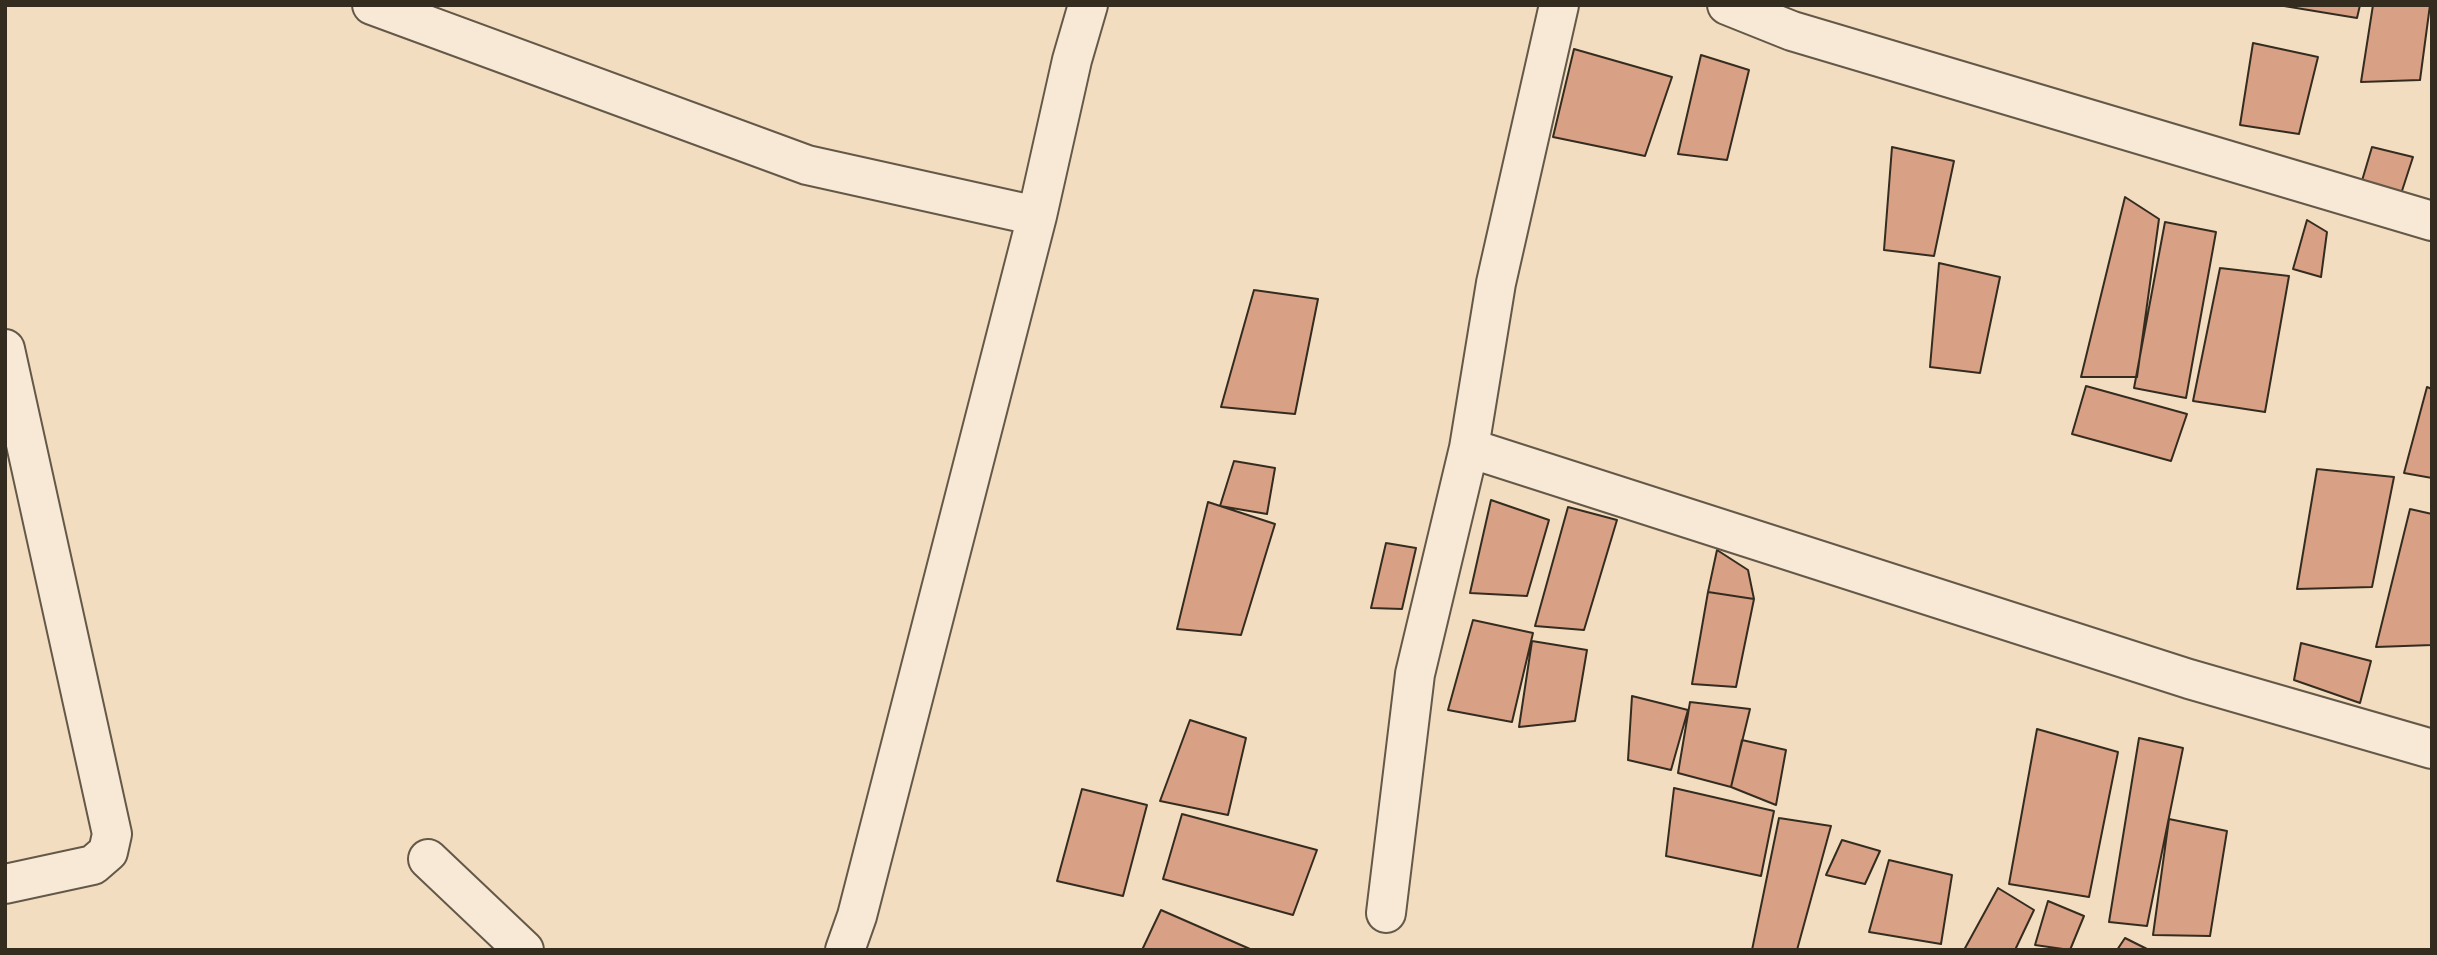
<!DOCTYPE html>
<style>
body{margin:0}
#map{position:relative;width:2437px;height:955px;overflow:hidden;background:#f3ddc0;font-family:"IM FELL DW Pica",serif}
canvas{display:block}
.frame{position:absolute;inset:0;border:7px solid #352c20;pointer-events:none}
</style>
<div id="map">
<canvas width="2437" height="955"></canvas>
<div class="frame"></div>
</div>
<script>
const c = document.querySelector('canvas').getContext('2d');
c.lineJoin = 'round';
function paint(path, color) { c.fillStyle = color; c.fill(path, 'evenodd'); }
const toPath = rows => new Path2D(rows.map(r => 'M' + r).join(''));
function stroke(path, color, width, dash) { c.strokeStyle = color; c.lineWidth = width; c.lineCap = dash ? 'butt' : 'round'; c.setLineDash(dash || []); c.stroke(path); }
const building = toPath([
 [2278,5,2360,5,2357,18,2278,5],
 [2373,5,2430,5,2420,80,2361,82,2373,5],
 [2253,43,2318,57,2299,134,2240,125,2253,43],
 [1574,49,1672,77,1645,156,1553,137,1574,49],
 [1701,55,1749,70,1727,160,1678,154,1701,55],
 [1892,147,1954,161,1934,256,1884,250,1892,147],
 [2372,147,2413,157,2400,197,2361,184,2372,147],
 [2125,197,2159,219,2137,377,2081,377,2125,197],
 [2307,220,2327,232,2321,277,2293,269,2307,220],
 [2165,222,2216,232,2186,398,2134,388,2165,222],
 [1939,263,2000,277,1980,373,1930,367,1939,263],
 [2220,268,2289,276,2265,412,2193,401,2220,268],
 [1254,290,1318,299,1295,414,1221,407,1254,290],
 [2086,386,2187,414,2171,461,2072,434,2086,386],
 [2427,387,2432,389,2432,478,2404,473,2427,387],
 [1234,461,1275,468,1267,514,1220,506,1234,461],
 [2317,469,2394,477,2372,587,2297,589,2317,469],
 [1491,500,1549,520,1527,596,1470,593,1491,500],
 [1208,502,1275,524,1241,635,1177,629,1208,502],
 [1568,507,1617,520,1584,630,1535,626,1568,507],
 [2410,509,2432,514,2432,645,2376,647,2410,509],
 [1386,543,1416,548,1402,609,1371,608,1386,543],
 [1717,550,1748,570,1754,599,1708,592,1717,550],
 [1708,592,1754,599,1736,687,1692,684,1708,592],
 [1473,620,1533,633,1512,722,1448,710,1473,620],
 [1532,641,1587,650,1575,721,1519,727,1532,641],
 [2301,643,2371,661,2360,703,2294,680,2301,643],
 [1632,696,1688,710,1671,770,1628,760,1632,696],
 [1690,702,1750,709,1731,787,1678,773,1690,702],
 [1190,720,1246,738,1228,815,1160,801,1190,720],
 [2037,729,2118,752,2089,897,2009,884,2037,729],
 [2139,738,2183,748,2147,926,2109,922,2139,738],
 [1742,740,1786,750,1776,805,1731,787,1742,740],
 [1674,788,1774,811,1761,876,1666,856,1674,788],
 [1082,789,1147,805,1123,896,1057,881,1082,789],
 [1182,814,1317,850,1293,915,1163,879,1182,814],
 [1779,818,1831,826,1797,950,1752,950,1779,818],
 [2169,819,2227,831,2210,936,2153,935,2169,819],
 [1842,840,1880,851,1865,884,1826,875,1842,840],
 [1889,860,1952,875,1941,944,1869,932,1889,860],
 [1998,888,2034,910,2015,950,1964,950,1998,888],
 [2048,901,2084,916,2070,950,2035,945,2048,901],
 [1161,910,1250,949,1142,950,1161,910],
 [2125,938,2149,950,2117,950,2125,938]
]);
paint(building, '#d8a084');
stroke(building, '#352c20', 2);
const minor = toPath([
 [372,5,807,165,1037,216],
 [1727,5,1792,31,2432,221],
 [5,349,112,834,108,852,93,865,5,884],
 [1469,448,2189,679,2432,749],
 [428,859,524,950],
 [1386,913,1415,674,1469,448,1496,283,1559,5],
 [845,950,857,916,1037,216,1072,60,1088,5]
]);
stroke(minor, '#645848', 42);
stroke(minor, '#f7e9d6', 38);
</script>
